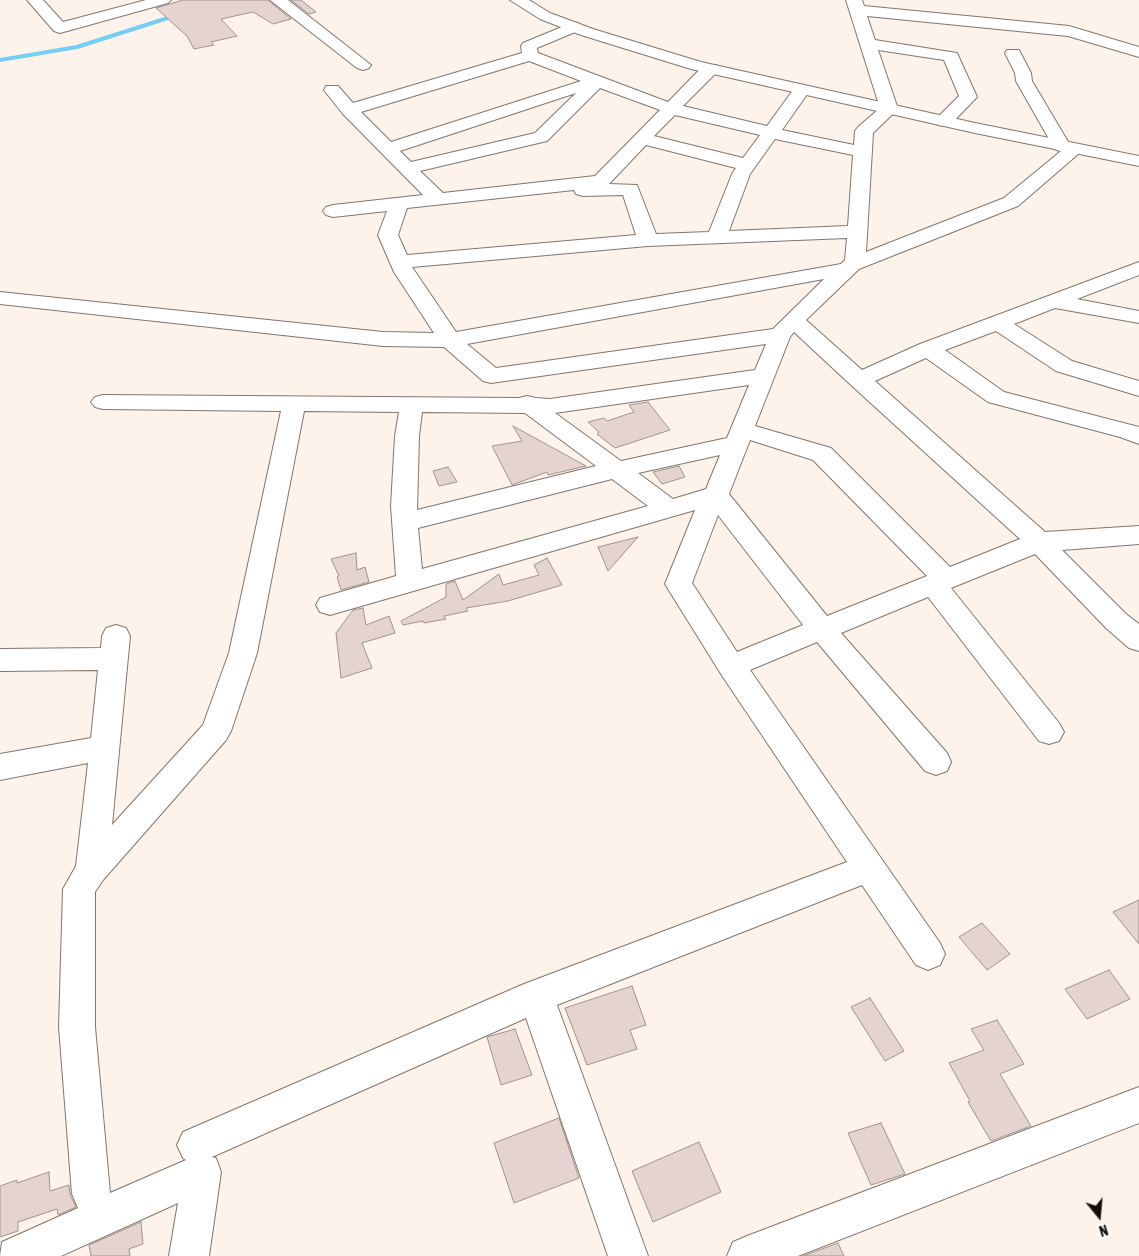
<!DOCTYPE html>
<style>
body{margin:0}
#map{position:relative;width:1139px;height:1256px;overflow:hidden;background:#fef3eb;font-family:"Asap Condensed",sans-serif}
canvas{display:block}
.north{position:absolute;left:1074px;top:1191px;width:50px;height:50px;-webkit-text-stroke:4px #fff;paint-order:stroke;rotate:163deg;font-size:14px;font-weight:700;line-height:20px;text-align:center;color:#130f0c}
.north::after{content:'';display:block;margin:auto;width:18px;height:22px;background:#130f0c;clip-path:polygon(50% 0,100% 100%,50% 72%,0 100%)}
</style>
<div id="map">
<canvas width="1139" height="1256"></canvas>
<div class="north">N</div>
</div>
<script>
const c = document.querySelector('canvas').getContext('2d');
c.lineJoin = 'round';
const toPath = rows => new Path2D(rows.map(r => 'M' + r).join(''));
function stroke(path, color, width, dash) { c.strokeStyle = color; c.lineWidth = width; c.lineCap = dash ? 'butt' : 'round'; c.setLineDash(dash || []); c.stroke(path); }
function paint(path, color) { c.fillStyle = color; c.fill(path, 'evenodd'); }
stroke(toPath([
 [0,60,77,47,174,16]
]), '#74cef6', 4);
const building = toPath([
 [183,0,268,0,291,19,273,24,253,12,221,19,237,36,211,42,214,45,194,49,187,36,156,8,183,0],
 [291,0,301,0,316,12,309,14,291,0],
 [648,402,670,430,615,448,597,434,599,432,588,422,604,418,607,421,634,412,629,405,648,402],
 [513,426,586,466,548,475,547,472,512,485,492,446,522,441,513,426],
 [679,466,685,477,662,484,653,472,679,466],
 [448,467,457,482,439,486,433,471,448,467],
 [638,537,608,571,598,547,638,537],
 [356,553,357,570,365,567,369,582,341,590,337,577,339,576,331,559,356,553],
 [547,558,562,585,508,601,466,608,468,611,444,616,446,619,424,623,423,621,403,625,401,621,446,597,446,584,455,581,463,600,499,574,503,585,539,575,534,565,547,558],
 [363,608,366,625,389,616,395,633,362,643,372,668,341,678,336,633,353,610,363,608],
 [1139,900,1139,944,1113,912,1139,900],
 [982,923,1010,954,987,970,959,937,982,923],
 [1109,970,1130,999,1087,1019,1065,989,1109,970],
 [632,986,646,1025,630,1030,637,1049,587,1065,565,1008,632,986],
 [870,998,904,1051,885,1061,851,1007,870,998],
 [997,1020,1024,1064,1000,1074,1031,1126,991,1141,968,1102,970,1101,949,1063,984,1050,971,1029,997,1020],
 [515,1029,532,1075,501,1085,487,1037,515,1029],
 [559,1118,579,1178,514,1203,494,1143,559,1118],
 [881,1123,905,1174,871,1185,848,1133,881,1123],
 [699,1142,721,1192,653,1222,632,1171,699,1142],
 [49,1172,50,1191,69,1185,70,1195,76,1207,58,1215,57,1209,18,1222,18,1231,0,1237,0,1186,17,1180,17,1183,49,1172],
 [141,1222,143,1244,129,1249,130,1256,91,1256,89,1245,141,1222],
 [838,1243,844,1256,803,1256,838,1243]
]);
paint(building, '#e4d3cf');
stroke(building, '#a2928e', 1);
const minor = toPath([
 [27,0,43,0,63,22,146,0,171,0,168,3,60,33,54,31,27,0],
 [270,0,288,0,371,65,369,68,363,70,357,68,270,0],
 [846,0,862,0,864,6,1069,26,1139,47,1139,57,1068,36,867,16,875,40,957,53,977,97,950,125,944,126,938,125,935,121,938,117,959,96,944,60,878,50,898,109,873,133,866,252,1004,198,1061,151,1056,150,1053,146,1016,81,1015,73,1005,53,1007,50,1019,50,1031,73,1032,81,1070,145,1081,145,1084,149,1018,206,859,269,806,320,862,370,920,344,1139,262,1139,275,1077,299,1139,311,1139,323,1055,308,1014,324,1072,361,1139,381,1139,396,1056,371,996,331,945,350,1004,392,1139,427,1139,444,1120,437,988,402,926,358,875,381,1045,532,1139,526,1139,544,1062,550,1126,614,1139,624,1139,651,1129,648,1106,628,1035,554,951,588,1059,723,1064,732,1059,741,1049,744,1039,741,928,597,841,633,947,753,951,762,947,771,936,775,925,771,817,642,750,670,940,943,945,954,940,965,928,970,916,965,862,885,557,1005,648,1256,608,1256,526,1018,212,1157,216,1158,221,1172,209,1256,169,1256,178,1203,61,1256,0,1256,2,1242,78,1208,72,1194,59,1027,63,889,76,866,88,763,0,780,0,754,91,738,98,670,0,671,0,649,101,648,102,636,106,628,116,625,126,628,130,636,112,825,203,725,229,653,281,411,103,409,95,407,91,402,95,397,103,395,519,398,527,396,536,398,550,399,755,370,766,344,491,383,483,381,444,347,383,346,0,304,0,292,383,332,434,333,394,272,378,235,387,211,333,217,326,215,323,211,326,207,333,205,423,195,343,114,324,90,326,86,338,86,353,103,522,53,521,46,523,43,574,22,580,24,582,27,580,30,537,48,538,53,668,102,704,65,716,65,718,69,716,73,683,106,767,126,796,86,808,86,810,90,782,130,854,145,855,131,858,127,880,108,846,0],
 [529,61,581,81,391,142,361,112,529,61],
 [600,88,660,110,595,176,443,193,420,171,547,141,600,88],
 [576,93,535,133,411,162,400,151,576,93],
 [675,115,760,135,743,158,654,136,675,115],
 [775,139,853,155,848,226,729,231,750,174,775,139],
 [646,145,736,168,732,174,709,232,656,234,637,185,609,184,646,145],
 [574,190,576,194,583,196,623,195,636,235,407,255,398,235,407,208,574,190],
 [847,238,845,260,841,264,456,332,412,267,648,246,847,238],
 [824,279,773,329,496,368,467,344,824,279],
 [794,332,851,385,1020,539,950,567,831,448,755,426,790,337,794,332],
 [749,385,727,438,621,461,555,413,749,385],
 [304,411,399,412,395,436,391,506,396,576,320,598,316,605,320,612,330,615,695,510,665,584,721,674,847,862,524,984,183,1132,177,1145,183,1158,186,1160,110,1193,95,1027,95,892,103,880,226,740,231,731,257,653,304,411],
 [422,412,525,413,596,466,417,510,419,436,422,412],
 [750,440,813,460,927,576,827,616,729,494,750,440],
 [720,455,706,489,673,499,638,473,720,455],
 [612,479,648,506,422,569,418,528,612,479],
 [718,515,803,625,737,652,692,583,718,515],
 [1139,1087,1139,1123,798,1256,727,1256,733,1242,747,1236,1139,1087]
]);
const major = toPath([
 [510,0,529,0,550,13,593,29,701,62,975,123,1139,156,1139,166,975,133,691,69,581,35,540,19,510,0]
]);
stroke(minor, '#81766d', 2);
stroke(major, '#81766d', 2);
paint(minor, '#fff');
paint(major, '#fff');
</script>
